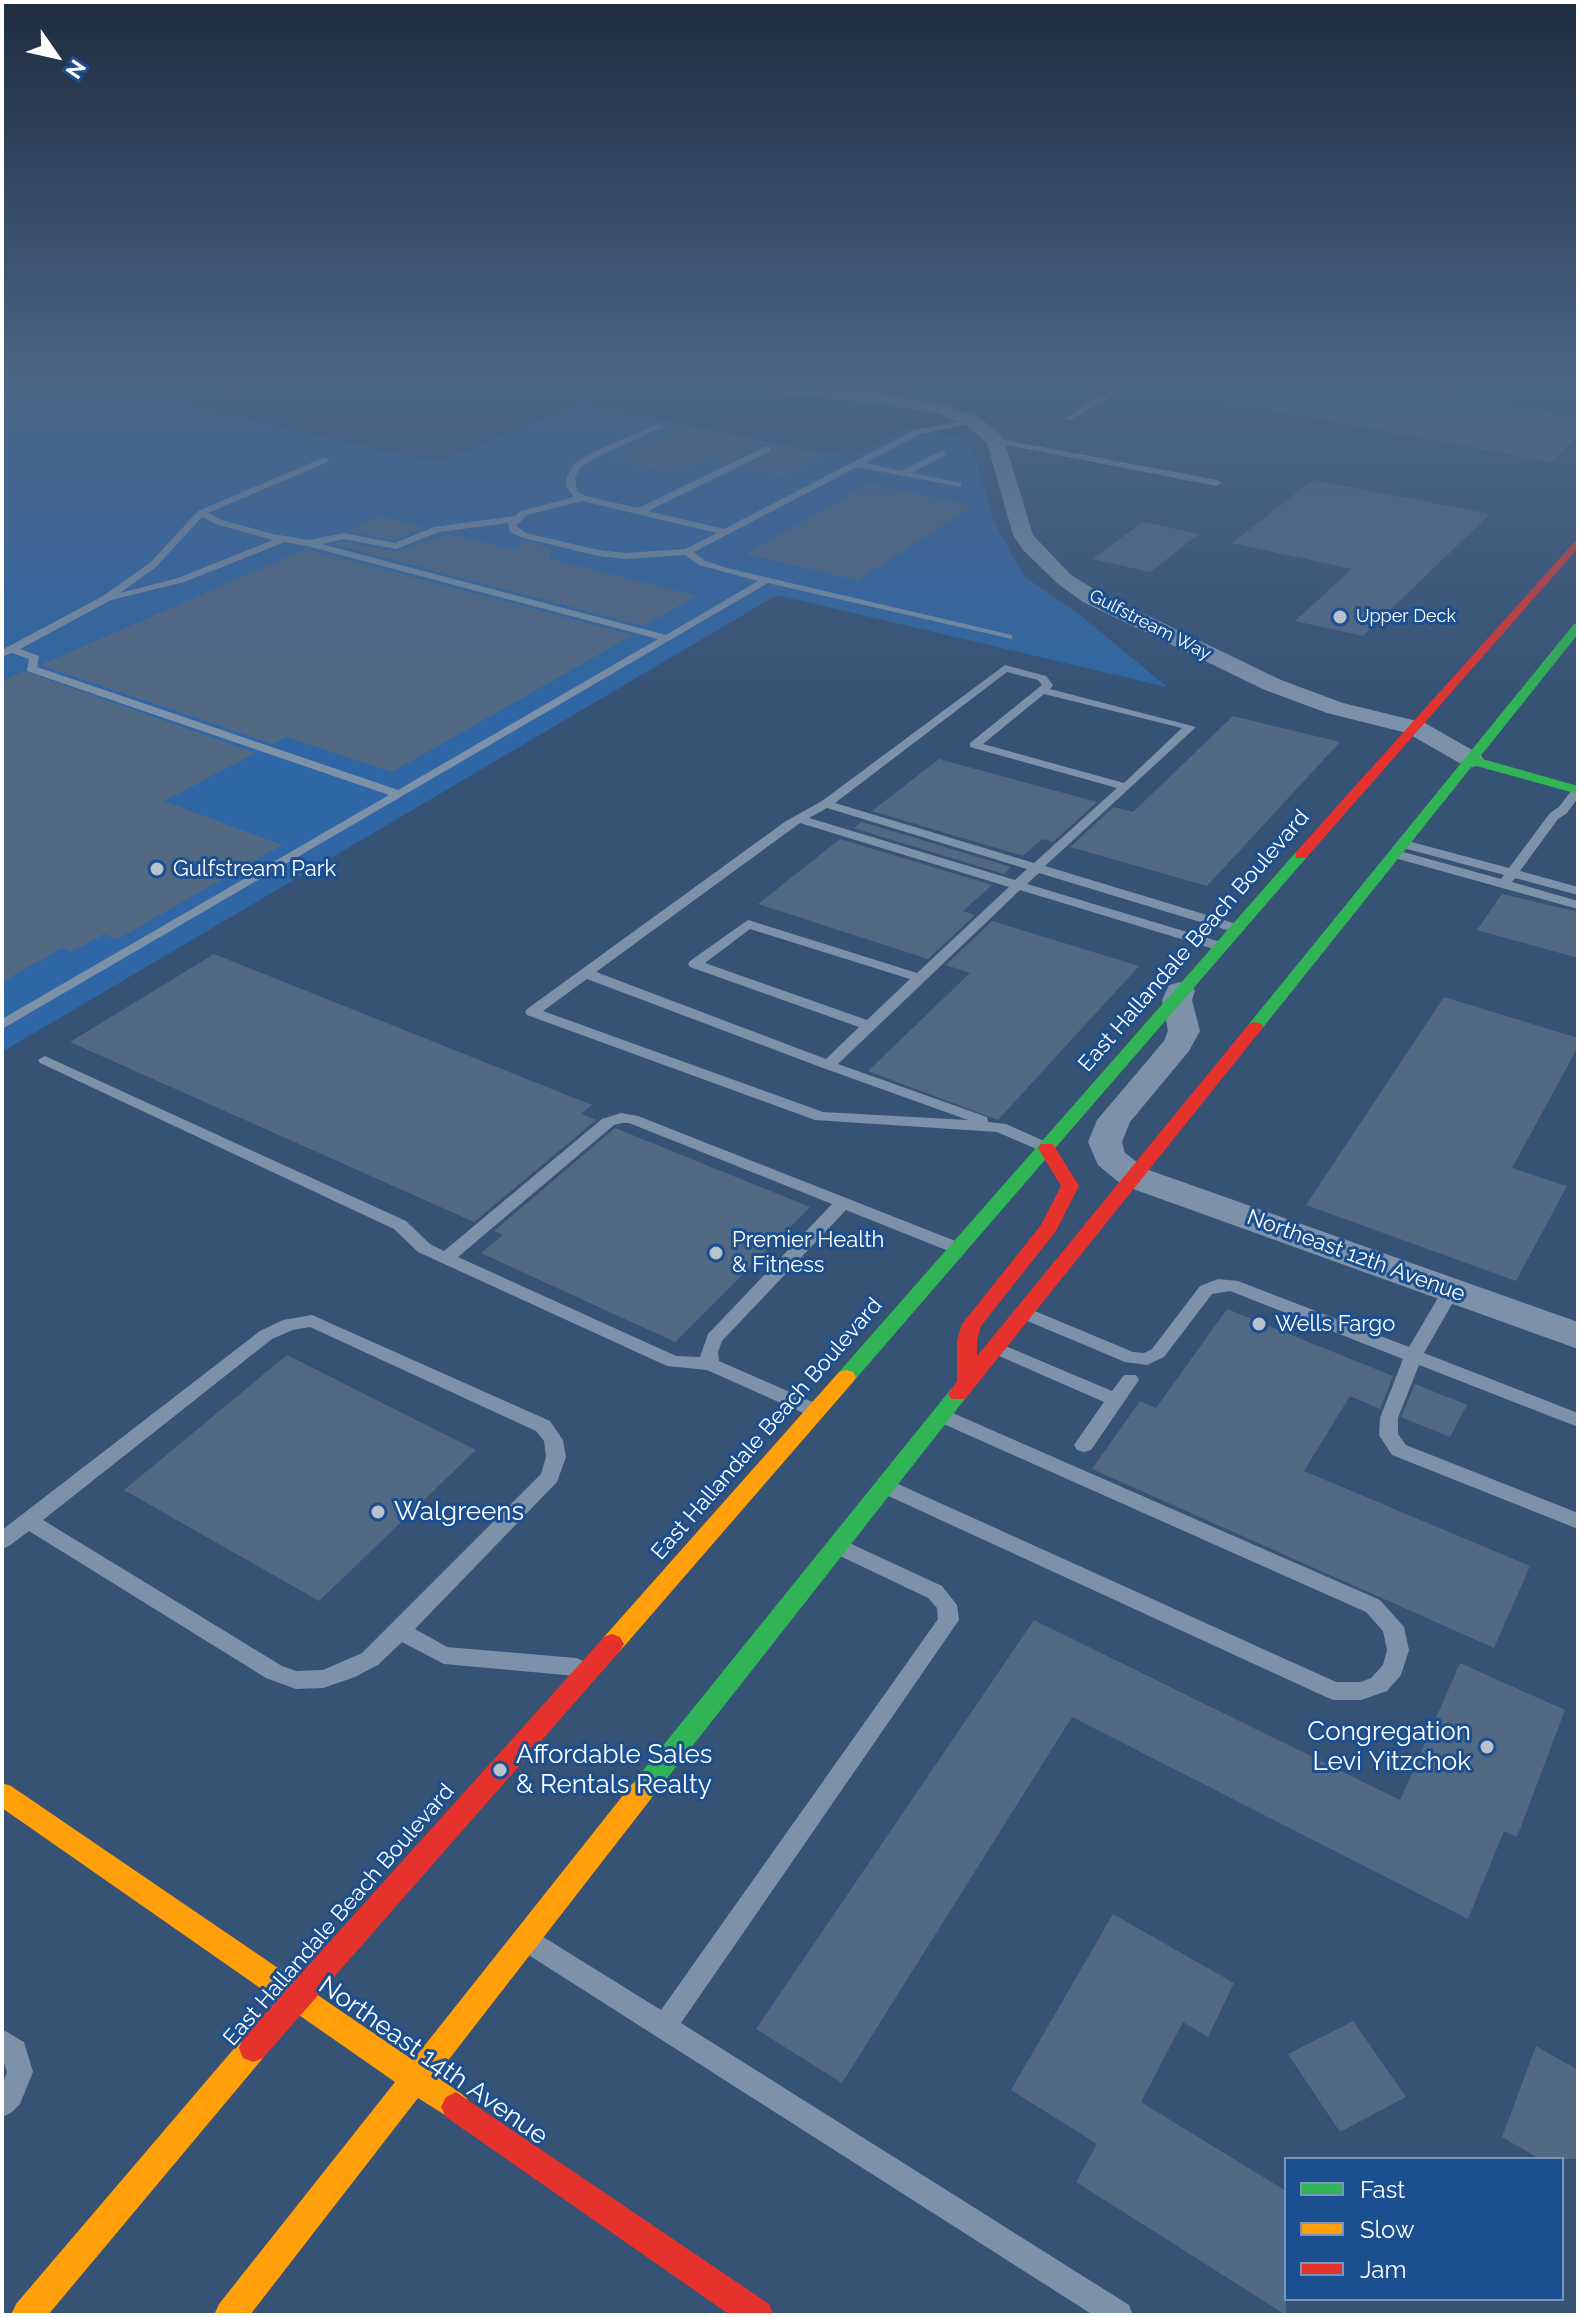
<!DOCTYPE html>
<style>
body{margin:0}
#map{position:relative;width:1580px;height:2317px;overflow:hidden;background:#365274;font-family:Raleway,sans-serif}
canvas{display:block}
.frame{position:absolute;inset:0;border:4px solid #fff;pointer-events:none}
.legend{position:absolute;left:1284px;top:2157px;width:280px;height:144px;box-sizing:border-box;background:#1b4f8f;border:2px solid #7695bc;margin:0;padding:10px 14px;list-style:none;font-size:24px;color:#fff}
.legend li{display:flex;align-items:center;gap:16px;height:40px}
.legend b{width:40px;border:2px solid #7695bc}
.north{position:absolute;left:16px;top:16px;width:80px;height:80px;-webkit-text-stroke:6px #1b4f8f;paint-order:stroke;rotate:124deg;font-size:22px;font-weight:700;line-height:32px;text-align:center;color:#fff}
.north::after{content:'';display:block;margin:auto;width:28px;height:36px;background:#fff;clip-path:polygon(50% 0,100% 100%,50% 72%,0 100%)}
</style>
<div id="map">
<canvas width="1580" height="2317"></canvas>
<div class="frame"></div>
<ul class="legend">
<li><b style="height:10px;background:#30b455"></b>Fast</li>
<li><b style="height:10px;background:#ff9f0a"></b>Slow</li>
<li><b style="height:10px;background:#e5322d"></b>Jam</li>
</ul>
<div class="north">N</div>
</div>
<script>
const c = document.querySelector('canvas').getContext('2d');
c.lineJoin = 'round';
function paint(path, color) { c.fillStyle = color; c.fill(path, 'evenodd'); }
const toPath = rows => new Path2D(rows.map(r => 'M' + r).join(''));
function stroke(path, color, width, dash) { c.strokeStyle = color; c.lineWidth = width; c.lineCap = dash ? 'butt' : 'round'; c.setLineDash(dash || []); c.stroke(path); }
function drawText(font, color, halo, rows, align = 'center') {
  c.font = font + ' Raleway,sans-serif'; c.lineWidth = 6; c.setLineDash([]); c.textBaseline = 'middle'; c.strokeStyle = halo; c.fillStyle = color; for (const [text, x, y, turn = 0] of rows) {
    c.save(); c.translate(x, y); c.rotate((+turn || 0) * Math.PI / 180); c.textAlign = isNaN(turn) ? turn : align; if (halo) c.strokeText(text, 0, 0); c.fillText(text, 0, 0); c.restore();
  }
}
paint(toPath([
 [2,387,109,387,438,463,580,403,849,457,906,427,965,439,977,462,993,520,1024,576,1079,614,1167,687,777,595,2,1052]
]), '#2f66a5');
paint(toPath([
 [1221,387,1420,387,1456,393,1453,396,1578,417,1578,436,1550,462,1220,401],
 [686,426,824,455,782,476,744,468,772,454,774,447,771,444,764,444,724,463,704,459,674,473,613,460],
 [1313,480,1490,514,1363,636,1295,621,1352,569,1232,543],
 [869,484,974,506,857,580,745,554],
 [381,516,425,527,395,540,348,531],
 [1143,522,1199,534,1150,572,1092,559],
 [450,534,512,550,528,542,552,548,549,559,697,596,643,626,334,544,344,542,395,552],
 [306,549,633,635,392,772,286,737,273,744,40,665],
 [24,671,256,753,164,801,282,845,118,939,104,934,71,952,62,948,2,982,2,681],
 [1233,716,1340,742,1207,886,1070,847,1114,807,1133,812],
 [939,759,1097,802,1053,842,1042,839,1023,856,872,811],
 [862,822,1011,867,1004,874,853,828],
 [840,839,992,885,963,911,975,915,928,959,758,904],
 [1502,894,1578,912,1578,958,1477,930],
 [992,921,1139,966,998,1120,868,1071,970,973,946,965],
 [214,954,592,1105,581,1114,596,1120,474,1222,70,1042],
 [1444,997,1578,1038,1578,1047,1512,1168,1567,1186,1516,1281,1306,1205],
 [615,1128,810,1207,675,1342,481,1253,503,1235,494,1231],
 [1227,1309,1393,1376,1380,1409,1350,1396,1304,1471,1530,1566,1494,1648,1092,1469,1140,1401,1156,1408],
 [287,1355,476,1450,319,1601,124,1490],
 [1415,1384,1467,1405,1450,1437,1401,1417],
 [1034,1620,1400,1800,1460,1663,1565,1710,1517,1837,1504,1831,1468,1919,1072,1717,842,2083,756,2029],
 [1113,1914,1234,1983,1208,2037,1183,2022,1141,2102,1286,2191,1286,2315,1076,2182,1097,2144,1011,2090],
 [1353,2021,1406,2097,1340,2132,1288,2054],
 [1536,2046,1578,2070,1578,2159,1540,2159,1502,2137]
]), '#526984');
paint(toPath([
 [240,387,252,387,230,395,226,393,240,387],
 [1117,387,1127,387,1070,421,1063,419,1117,387],
 [972,419,975,423,921,434,865,463,902,471,942,450,946,453,945,455,912,473,961,483,961,487,857,467,694,552,705,561,727,568,1012,635,1012,639,768,583,2,1029,2,1019,389,795,27,671,29,659,12,653,2,657,2,650,103,596,150,563,198,511,325,457,329,460,328,462,208,513,222,520,273,534,309,540,344,533,395,543,434,527,515,516,521,511,574,497,566,486,567,477,574,464,589,454,660,423,663,427,595,458,580,468,575,477,577,491,585,496,638,508,765,447,771,447,771,451,648,511,724,529,915,430,972,419],
 [582,501,717,533,685,549,626,553,598,550,526,533,516,526,527,515,582,501],
 [202,517,216,524,273,540,178,578,120,593,156,567,202,517],
 [508,523,510,532,520,537,598,556,626,559,685,555,699,565,758,581,666,635,321,544,344,539,396,549,439,532,508,523],
 [285,542,307,546,658,639,398,790,37,667,39,656,20,649,111,600,184,582,285,542],
 [994,438,1217,480,1221,483,1217,486,991,442,990,440,994,438],
 [1005,665,1046,676,1053,685,1050,689,1196,727,1045,866,1240,925,1242,928,1235,932,1230,931,1039,873,1027,884,1224,943,1226,946,1224,949,1214,949,1020,890,838,1064,987,1117,988,1122,1006,1124,1053,1145,1055,1148,1053,1151,1041,1151,997,1132,815,1120,527,1015,525,1012,527,1009,786,821,822,801,1005,665],
 [1007,672,1038,680,1042,685,970,743,970,747,1117,788,1034,863,835,803,1007,672],
 [1044,694,1182,728,1124,783,983,744,1044,694],
 [827,808,1027,869,1015,880,809,818,827,808],
 [800,823,1009,887,917,973,748,920,690,961,688,964,690,967,859,1027,826,1059,596,972,800,823],
 [750,929,910,979,867,1020,705,963,750,929],
 [587,979,823,1068,968,1120,823,1112,543,1011,587,979],
 [1578,786,1578,798,1567,813,1558,819,1520,871,1578,887,1578,895,1515,878,1512,882,1578,901,1578,909,1391,857,1390,854,1396,850,1501,879,1504,875,1400,847,1398,844,1404,840,1509,868,1550,813,1559,807,1574,787,1578,786],
 [45,1056,406,1221,430,1244,444,1251,602,1119,621,1113,638,1116,963,1244,965,1248,957,1254,951,1252,846,1210,722,1341,718,1352,719,1361,817,1404,819,1409,817,1414,810,1416,707,1370,667,1366,418,1252,394,1229,40,1063,38,1060,45,1056],
 [622,1123,629,1123,832,1204,708,1334,700,1357,676,1356,458,1257,614,1125,622,1123],
 [1218,1279,1238,1281,1409,1347,1445,1286,1457,1286,1460,1290,1424,1353,1578,1413,1578,1427,1419,1365,1398,1418,1398,1434,1406,1445,1578,1513,1578,1529,1392,1455,1379,1435,1380,1418,1403,1359,1230,1291,1212,1294,1164,1357,1147,1365,1125,1362,1018,1317,1015,1313,1018,1309,1030,1309,1133,1352,1144,1353,1152,1349,1200,1286,1218,1279],
 [312,1315,550,1421,563,1440,566,1457,557,1482,415,1629,447,1647,576,1658,584,1661,587,1667,584,1673,576,1676,444,1664,402,1642,378,1665,355,1677,323,1688,296,1689,266,1678,29,1531,9,1546,2,1549,2,1530,260,1331,283,1320,312,1315],
 [310,1327,536,1431,544,1441,546,1457,541,1474,362,1653,323,1670,296,1671,282,1666,43,1520,272,1339,293,1330,310,1327],
 [996,1342,1112,1391,1124,1375,1136,1375,1139,1380,1091,1450,1084,1452,1077,1450,1074,1445,1104,1402,990,1352,987,1348,990,1344,996,1342],
 [946,1410,1380,1600,1404,1627,1409,1650,1401,1675,1387,1691,1361,1700,1334,1700,1326,1697,884,1494,881,1489,884,1484,891,1482,898,1484,1336,1682,1361,1682,1371,1678,1383,1665,1387,1650,1383,1631,1366,1612,939,1422,937,1417,939,1412,946,1410],
 [845,1541,942,1586,957,1605,959,1620,681,2023,1129,2305,1133,2315,1093,2315,527,1954,524,1946,527,1938,536,1935,545,1938,661,2010,938,1619,937,1608,928,1598,838,1555,835,1549,838,1543,845,1541],
 [2,2029,24,2042,33,2072,20,2104,11,2113,2,2117,2,2085,7,2072,2,2057,2,2029]
]), '#7d92a8');
paint(toPath([
 [760,387,815,387,883,394,940,404,978,417,998,432,1005,443,1033,535,1071,575,1099,592,1281,680,1343,703,1425,723,1481,755,1484,760,1481,765,1472,767,1463,765,1407,733,1327,713,1265,690,1083,602,1057,583,1023,550,1013,535,987,443,966,425,936,413,883,404,768,392,760,387],
 [1180,982,1191,985,1195,991,1192,1000,1200,1031,1189,1051,1130,1122,1122,1142,1125,1153,1146,1169,1578,1322,1578,1349,1122,1185,1098,1165,1088,1142,1097,1120,1164,1041,1168,1031,1162,1000,1169,985,1180,982]
]), '#7d92a8');
paint(toPath([
 [1578,623,1578,634,1479,758,1578,786,1578,794,1473,765,1261,1030,1249,1030,1247,1027,1249,1024,1574,624,1578,623],
 [1301,851,1306,852,1306,858,853,1382,839,1382,836,1377,839,1372,1296,852,1301,851],
 [958,1387,965,1389,968,1394,965,1399,650,1800,641,1803,632,1800,628,1792,632,1784,951,1389,958,1387]
]), '#30b455');
paint(toPath([
 [846,1370,853,1372,856,1377,853,1382,620,1651,612,1654,604,1651,600,1644,604,1637,839,1372,846,1370],
 [641,1781,650,1784,654,1792,650,1800,436,2076,466,2097,471,2107,466,2117,456,2122,418,2098,250,2315,214,2315,219,2304,395,2082,2,1808,2,1783,11,1786,413,2060,632,1784,641,1781],
 [253,2034,263,2038,267,2048,263,2058,48,2315,11,2315,16,2304,243,2038,253,2034]
]), '#ff9f0a');
paint(toPath([
 [1578,538,1578,548,1306,858,1296,858,1296,852,1578,538],
 [1255,1022,1261,1024,1263,1027,1261,1030,974,1388,965,1399,951,1399,948,1394,957,1381,957,1340,962,1324,1041,1225,1061,1186,1038,1148,1041,1144,1053,1144,1079,1186,1056,1231,981,1326,977,1340,977,1356,1249,1024,1255,1022],
 [612,1634,620,1637,624,1644,620,1651,263,2058,253,2062,243,2058,239,2048,243,2038,604,1637,612,1634],
 [456,2092,769,2304,774,2315,730,2315,446,2117,441,2107,446,2097,456,2092]
]), '#e5322d');
const sky = c.createLinearGradient(0, 0, 0, 711);
sky.addColorStop(0, '#1e2d40');
sky.addColorStop(0.54, '#4c6688');
sky.addColorStop(1, '#4c668800');
c.fillStyle = sky;
c.fillRect(0, 0, 1580, 711);
for (const [x, y, r, color] of [
 [1340,617,8,"#b9c2ce"],
 [157,869,8,"#b9c2ce"],
 [716,1253,8,"#b9c2ce"],
 [1259,1324,8,"#b9c2ce"],
 [378,1512,8,"#b9c2ce"],
 [1487,1747,8,"#b9c2ce"],
 [500,1770,8,"#b9c2ce"]
]) { const dot = new Path2D(); dot.arc(x, y, r, 0, 2 * Math.PI); c.fillStyle = color; c.fill(dot); stroke(dot, '#1b4f8f', 3); }
drawText('18px', '#fff', '#1b4f8f', [
 ["Upper Deck",1356,617]
], 'left');
drawText('18px', '#fff', '#1b4f8f', [
 ["Gulfstream Way",1150,625,27]
]);
drawText('22px', '#fff', '#1b4f8f', [
 ["Gulfstream Park",173,869],
 ["Premier Health",732,1240],
 ["& Fitness",732,1265],
 ["Wells Fargo",1275,1324]
], 'left');
drawText('22px', '#fff', '#1b4f8f', [
 ["East Hallandale Beach Boulevard",1194,941,-49],
 ["Northeast 12th Avenue",1356,1256,20],
 ["East Hallandale Beach Boulevard",767,1429,-49],
 ["East Hallandale Beach Boulevard",339,1915,-49]
]);
drawText('26px', '#fff', '#1b4f8f', [
 ["Walgreens",394,1512],
 ["Congregation",1471,1732,"right"],
 ["Levi Yitzchok",1471,1762,"right"],
 ["Affordable Sales",516,1755],
 ["& Rentals Realty",516,1785]
], 'left');
drawText('26px', '#fff', '#1b4f8f', [
 ["Northeast 14th Avenue",433,2061,35]
]);
</script>
